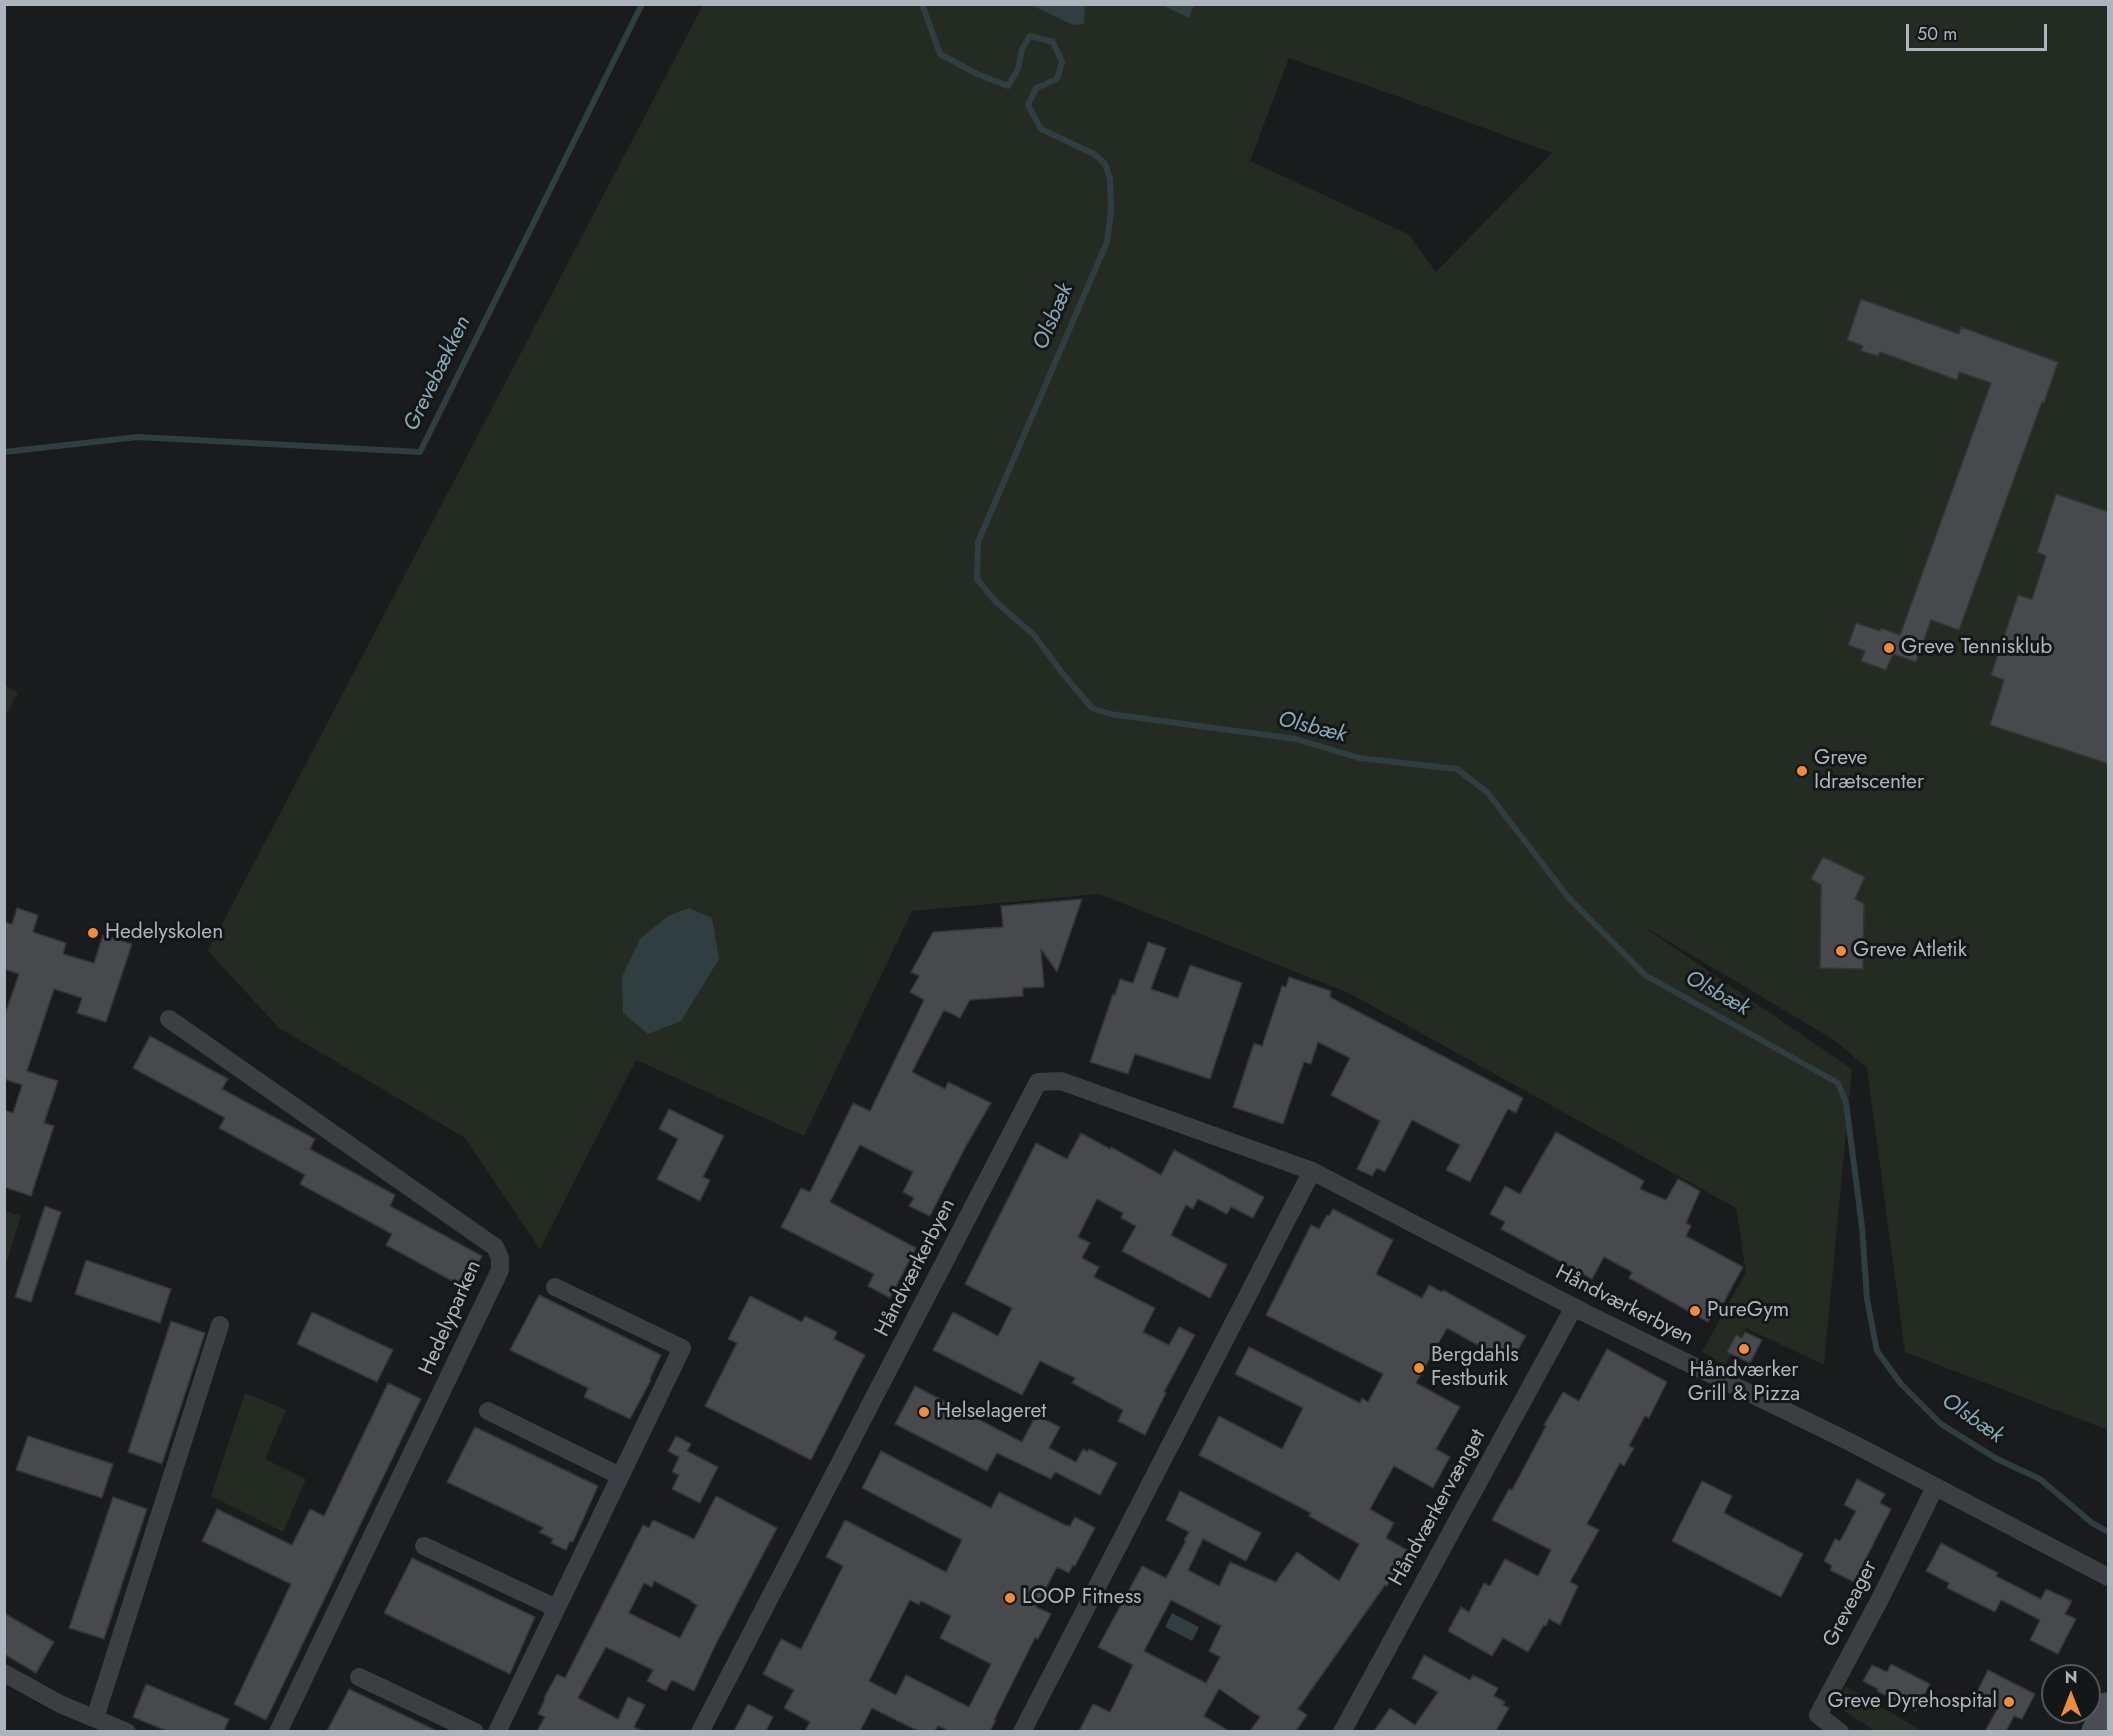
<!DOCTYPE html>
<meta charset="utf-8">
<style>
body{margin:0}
#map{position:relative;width:2113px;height:1736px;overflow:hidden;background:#1a1b1d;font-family:Jost,sans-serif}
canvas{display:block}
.frame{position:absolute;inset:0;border:6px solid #adb5bc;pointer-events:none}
.north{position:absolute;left:2041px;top:1664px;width:60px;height:60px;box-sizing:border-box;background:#151618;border:2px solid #52565a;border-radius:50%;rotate:0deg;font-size:16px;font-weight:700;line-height:24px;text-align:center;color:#adb5bc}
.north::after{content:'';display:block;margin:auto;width:21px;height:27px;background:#ee8c41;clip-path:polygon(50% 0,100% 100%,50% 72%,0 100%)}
.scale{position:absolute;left:1906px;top:24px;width:141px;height:27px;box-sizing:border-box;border:3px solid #adb5bc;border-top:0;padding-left:8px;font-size:18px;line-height:21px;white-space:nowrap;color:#adb5bc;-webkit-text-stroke:4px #151618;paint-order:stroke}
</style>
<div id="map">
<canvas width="2113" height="1736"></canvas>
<div class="frame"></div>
<div class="north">N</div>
<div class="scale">50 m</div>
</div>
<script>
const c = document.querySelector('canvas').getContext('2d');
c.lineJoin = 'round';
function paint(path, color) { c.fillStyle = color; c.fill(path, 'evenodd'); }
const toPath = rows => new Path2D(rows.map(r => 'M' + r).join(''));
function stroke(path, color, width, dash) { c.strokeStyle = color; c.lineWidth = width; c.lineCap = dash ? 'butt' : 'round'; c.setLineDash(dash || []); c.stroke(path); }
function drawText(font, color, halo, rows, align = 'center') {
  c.font = font + ' Jost,sans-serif'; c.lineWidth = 6; c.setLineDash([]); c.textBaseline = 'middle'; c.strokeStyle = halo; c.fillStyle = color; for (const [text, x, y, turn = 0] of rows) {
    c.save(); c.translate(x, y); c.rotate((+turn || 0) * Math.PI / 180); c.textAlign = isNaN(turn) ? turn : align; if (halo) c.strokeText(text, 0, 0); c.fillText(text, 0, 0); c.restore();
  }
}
paint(toPath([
 [703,5,2108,5,2108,1430,1905,1352,1867,1068,1834,1040,1641,925,1852,1069,1824,1365,1746,1328,1725,1365,1702,1352,1746,1272,1736,1208,1349,993,1099,894,912,911,804,1136,636,1060,540,1249,465,1138,279,1028,208,951],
 [1289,58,1419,104,1552,153,1436,272,1408,234,1250,161],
 [5,685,18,693,5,717],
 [5,1211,21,1216,5,1267,4,1211],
 [245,1393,286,1410,265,1459,306,1479,283,1532,211,1496],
 [1846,1686,1922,1731,1875,1731,1844,1711,1840,1698]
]), '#232b22');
paint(toPath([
 [1031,5,1085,5,1084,24,1073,25],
 [1162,5,1194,5,1189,18],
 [689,908,712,918,719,959,681,1021,648,1034,623,1013,622,977,640,939,668,916],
 [1172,1613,1199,1627,1192,1641,1165,1627]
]), '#303d41');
stroke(toPath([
 [922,4,940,54,977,74,1008,86,1018,69,1022,49,1030,36,1053,42,1062,62,1057,79,1036,88,1028,105,1041,129,1094,154,1105,164,1110,179,1111,210,1107,242,978,542,977,579,996,602,1034,635,1063,674,1092,708,1110,714,1296,739,1359,758,1457,769,1487,792,1568,897,1645,975,1838,1083,1846,1103,1862,1227,1867,1299,1877,1351,1901,1384,1941,1424,1997,1459,2040,1479,2092,1523,2108,1532],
 [4,452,138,437,420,452,642,4]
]), '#303d41', 6);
const building = toPath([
 [1861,299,1959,334,1961,327,2058,362,2044,403,2042,402,1959,630,1931,620,1916,662,1893,654,1886,670,1861,661,1865,651,1848,645,1856,623,1880,631,1881,628,1900,635,1991,383,1959,372,1957,380,1880,352,1878,356,1861,351,1863,346,1847,340,1861,299],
 [2056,494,2109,512,2109,764,1990,725,2004,680,1991,675,2018,595,2032,599,2046,556,2037,552,2056,494],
 [1823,857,1865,877,1855,899,1864,904,1863,969,1820,968,1821,885,1811,879,1823,857],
 [1082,899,1057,972,1041,949,1044,987,1023,988,1023,996,970,1000,960,1018,944,1010,912,1072,945,1089,948,1082,991,1103,966,1146,930,1216,909,1206,914,1198,903,1192,913,1172,860,1145,830,1202,916,1248,890,1298,868,1286,874,1274,781,1227,801,1188,810,1192,853,1103,870,1111,924,1000,910,992,919,976,911,972,933,932,1003,927,1001,906,1082,899],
 [17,908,38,915,33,932,66,943,63,954,94,963,103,935,132,944,106,1022,77,1013,82,998,54,989,27,1071,58,1081,44,1123,54,1126,31,1196,4,1187,4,1110,13,1113,22,1085,4,1079,4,1017,19,974,4,969,4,922,12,924,17,908],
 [1148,942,1166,948,1151,989,1178,998,1190,965,1242,983,1210,1079,1135,1054,1128,1074,1090,1062,1113,994,1115,995,1120,979,1133,983,1148,942],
 [1289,977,1331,991,1330,997,1523,1098,1516,1113,1508,1109,1470,1182,1446,1170,1460,1145,1412,1120,1385,1172,1377,1168,1372,1176,1357,1169,1380,1121,1331,1095,1350,1058,1318,1042,1311,1064,1304,1062,1283,1124,1233,1107,1254,1043,1262,1046,1282,986,1286,987,1289,977],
 [150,1036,228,1079,222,1089,315,1139,310,1149,395,1195,390,1206,482,1256,465,1288,386,1245,392,1234,300,1184,305,1175,219,1128,225,1118,133,1068,150,1036],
 [669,1109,724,1136,703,1177,710,1180,700,1201,657,1179,678,1139,659,1129,669,1109],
 [1556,1132,1644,1181,1640,1189,1666,1200,1678,1179,1700,1191,1686,1223,1691,1226,1686,1236,1743,1267,1723,1304,1719,1301,1708,1322,1629,1278,1632,1272,1604,1257,1592,1279,1501,1229,1505,1222,1490,1214,1505,1186,1520,1194,1556,1132],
 [1081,1133,1110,1149,1111,1147,1161,1175,1174,1150,1264,1197,1253,1218,1231,1207,1227,1214,1198,1199,1193,1209,1186,1205,1171,1235,1227,1265,1210,1298,1122,1251,1136,1226,1121,1218,1123,1213,1097,1199,1078,1237,1090,1243,1082,1258,1099,1267,1094,1277,1155,1308,1143,1332,1169,1345,1179,1327,1195,1335,1164,1392,1166,1393,1145,1435,1118,1421,1123,1410,1072,1383,1075,1378,1040,1361,1022,1395,933,1350,953,1312,998,1336,1012,1308,965,1284,1036,1143,1067,1159,1081,1133],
 [45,1206,61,1212,31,1302,15,1297,45,1206],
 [1333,1209,1393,1240,1376,1274,1422,1298,1429,1285,1442,1292,1443,1290,1526,1336,1510,1363,1447,1328,1416,1383,1460,1407,1436,1449,1450,1457,1433,1488,1394,1466,1370,1509,1394,1523,1386,1538,1407,1550,1387,1586,1385,1585,1298,1709,1307,1715,1296,1731,1250,1731,1260,1717,1219,1689,1204,1716,1229,1731,1079,1731,1093,1704,1110,1712,1133,1665,1098,1647,1142,1566,1166,1578,1186,1541,1184,1540,1189,1532,1166,1520,1180,1491,1261,1533,1246,1561,1203,1539,1188,1570,1219,1586,1230,1562,1276,1582,1297,1552,1339,1581,1359,1544,1309,1516,1311,1513,1199,1455,1219,1416,1282,1449,1303,1408,1235,1374,1249,1347,1360,1403,1362,1398,1368,1402,1383,1374,1266,1315,1311,1225,1319,1229,1327,1215,1329,1216,1333,1209],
 [1171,1600,1221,1626,1209,1651,1220,1657,1206,1683,1144,1651,1171,1600],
 [86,1260,171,1289,160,1323,75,1294,86,1260],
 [539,1295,661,1355,650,1379,651,1380,630,1419,584,1397,588,1388,510,1350,539,1295],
 [750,1296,802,1322,805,1316,837,1332,834,1339,865,1355,811,1460,705,1406,737,1343,728,1339,750,1296],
 [312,1312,393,1350,377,1382,297,1344,312,1312],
 [171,1321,205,1333,162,1464,128,1452,171,1321],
 [1745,1332,1762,1340,1750,1363,1727,1352,1736,1335,1742,1338,1745,1332],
 [1607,1349,1667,1382,1649,1418,1645,1416,1629,1446,1634,1448,1624,1466,1620,1463,1587,1524,1599,1530,1570,1582,1578,1586,1560,1625,1549,1619,1546,1626,1544,1625,1528,1652,1503,1638,1492,1656,1448,1631,1461,1607,1469,1612,1484,1583,1490,1586,1505,1559,1538,1576,1551,1550,1492,1520,1509,1489,1512,1490,1546,1426,1544,1425,1563,1392,1579,1401,1607,1349],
 [388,1383,421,1399,266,1720,234,1704,291,1584,202,1541,217,1509,292,1545,310,1509,324,1516,388,1383],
 [915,1386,1022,1442,1036,1415,1060,1427,1049,1448,1076,1462,1083,1449,1088,1452,1089,1449,1117,1463,1100,1495,1055,1472,1051,1479,997,1453,987,1471,895,1424,915,1386],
 [475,1427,598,1486,573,1542,570,1541,566,1550,551,1543,553,1539,539,1532,544,1528,447,1482,475,1427],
 [28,1436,113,1464,102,1498,16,1470,28,1436],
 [676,1436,691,1444,687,1451,718,1467,700,1503,672,1489,679,1475,672,1472,679,1457,668,1451,676,1436],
 [881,1451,991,1508,999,1492,1065,1525,1070,1526,1075,1517,1095,1528,1075,1566,1073,1565,1069,1573,1057,1567,1036,1607,1051,1614,1038,1639,1035,1638,994,1720,996,1720,990,1731,949,1731,938,1726,935,1731,918,1731,872,1708,860,1731,805,1731,810,1722,784,1708,794,1690,763,1674,781,1639,801,1649,843,1566,826,1557,845,1520,946,1572,962,1540,862,1488,881,1451],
 [910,1600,919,1605,921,1601,951,1616,940,1638,991,1664,969,1707,906,1675,896,1695,869,1681,910,1600],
 [1857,1479,1885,1494,1880,1503,1891,1509,1854,1582,1830,1570,1832,1566,1824,1561,1835,1539,1840,1541,1856,1511,1844,1505,1857,1479],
 [1702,1481,1732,1496,1724,1513,1803,1554,1781,1597,1672,1541,1702,1481],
 [716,1496,777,1528,715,1646,694,1691,672,1680,666,1691,647,1681,653,1670,606,1647,578,1698,618,1719,628,1697,645,1705,634,1727,643,1731,537,1731,545,1717,538,1714,545,1699,544,1698,557,1674,565,1678,643,1525,649,1528,653,1520,694,1539,716,1496],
 [654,1581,692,1601,691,1602,697,1605,680,1638,629,1613,644,1583,652,1587,654,1581],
 [113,1497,147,1509,104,1639,69,1628,113,1497],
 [1941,1543,1998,1573,1996,1576,2041,1599,2046,1589,2072,1601,2065,1614,2076,1619,2058,1654,2030,1640,2040,1620,2001,1600,1995,1612,1947,1588,1949,1583,1926,1571,1941,1543],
 [412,1558,535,1617,510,1674,384,1613,412,1558],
 [4,1613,54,1642,36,1673,4,1654,4,1613],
 [1424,1655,1470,1680,1473,1675,1498,1688,1494,1696,1505,1702,1503,1705,1509,1708,1496,1731,1374,1731,1390,1708,1415,1725,1438,1692,1412,1678,1424,1655],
 [1891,1664,1930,1684,1916,1711,1877,1691,1878,1689,1863,1681,1872,1665,1887,1672,1891,1664],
 [1988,1670,2035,1694,2022,1719,2014,1716,2006,1731,1985,1731,1998,1708,1975,1696,1988,1670],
 [146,1684,229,1719,224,1731,167,1731,133,1717,146,1684],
 [349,1689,437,1731,327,1731,349,1689],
 [748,1704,773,1717,766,1731,734,1731,748,1704]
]);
paint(building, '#47494d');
stroke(building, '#343539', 1.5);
stroke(toPath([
 [169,1019,495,1247,500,1258,500,1270,278,1732],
 [488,1411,620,1476],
 [424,1546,556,1608],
 [4,1673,60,1704,127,1732],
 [359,1677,475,1732],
 [95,1718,220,1325],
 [497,1732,682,1348,555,1287],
 [700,1732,1038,1082,1061,1081,1312,1171,1587,1314,1850,1442,2108,1577],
 [1022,1732,1312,1171],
 [1342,1732,1574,1307],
 [1840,1732,1818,1715,1881,1597,1935,1487]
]), '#3b3e42', 18);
stroke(toPath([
 [2094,1732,2108,1705]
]), '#494d52', 26);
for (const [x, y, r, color] of [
 [1889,648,6,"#ee8c41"],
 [1802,771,6,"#ee8c41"],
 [93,933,6,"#ee8c41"],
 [1841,951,6,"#ee8c41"],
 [1695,1311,6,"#ee8c41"],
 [1744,1349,6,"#ee8c41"],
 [1419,1368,6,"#ee8c41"],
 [924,1412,6,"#ee8c41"],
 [1010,1598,6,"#ee8c41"],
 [2009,1702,6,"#ee8c41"]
]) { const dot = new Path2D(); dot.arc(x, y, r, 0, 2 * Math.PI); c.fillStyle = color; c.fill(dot); stroke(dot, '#151618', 2); }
drawText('21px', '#adb5bc', '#151618', [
 ["Greve Tennisklub",1901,648],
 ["Greve",1814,759],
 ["Idrætscenter",1814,783],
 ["Hedelyskolen",105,933],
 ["Greve Atletik",1853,951],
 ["PureGym",1707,1311],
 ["Bergdahls",1431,1356],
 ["Festbutik",1431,1380],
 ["Håndværker",1744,1371,"center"],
 ["Grill & Pizza",1744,1395,"center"],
 ["Helselageret",936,1412],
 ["LOOP Fitness",1022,1598],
 ["Greve Dyrehospital",1997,1702,"right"]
], 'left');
drawText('21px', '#adb5bc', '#151618', [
 ["Håndværkerbyen",916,1268,-63],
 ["Håndværkerbyen",1624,1306,27],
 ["Hedelyparken",451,1318,-66],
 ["Håndværkervænget",1438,1508,-61],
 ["Greveager",1851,1604,-63]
]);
drawText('italic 22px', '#86aab5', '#151618', [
 ["Olsbæk",1054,317,-67],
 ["Grevebækken",438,374,-64],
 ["Olsbæk",1312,728,14],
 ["Olsbæk",1717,994,29],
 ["Olsbæk",1972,1419,35]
]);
</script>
